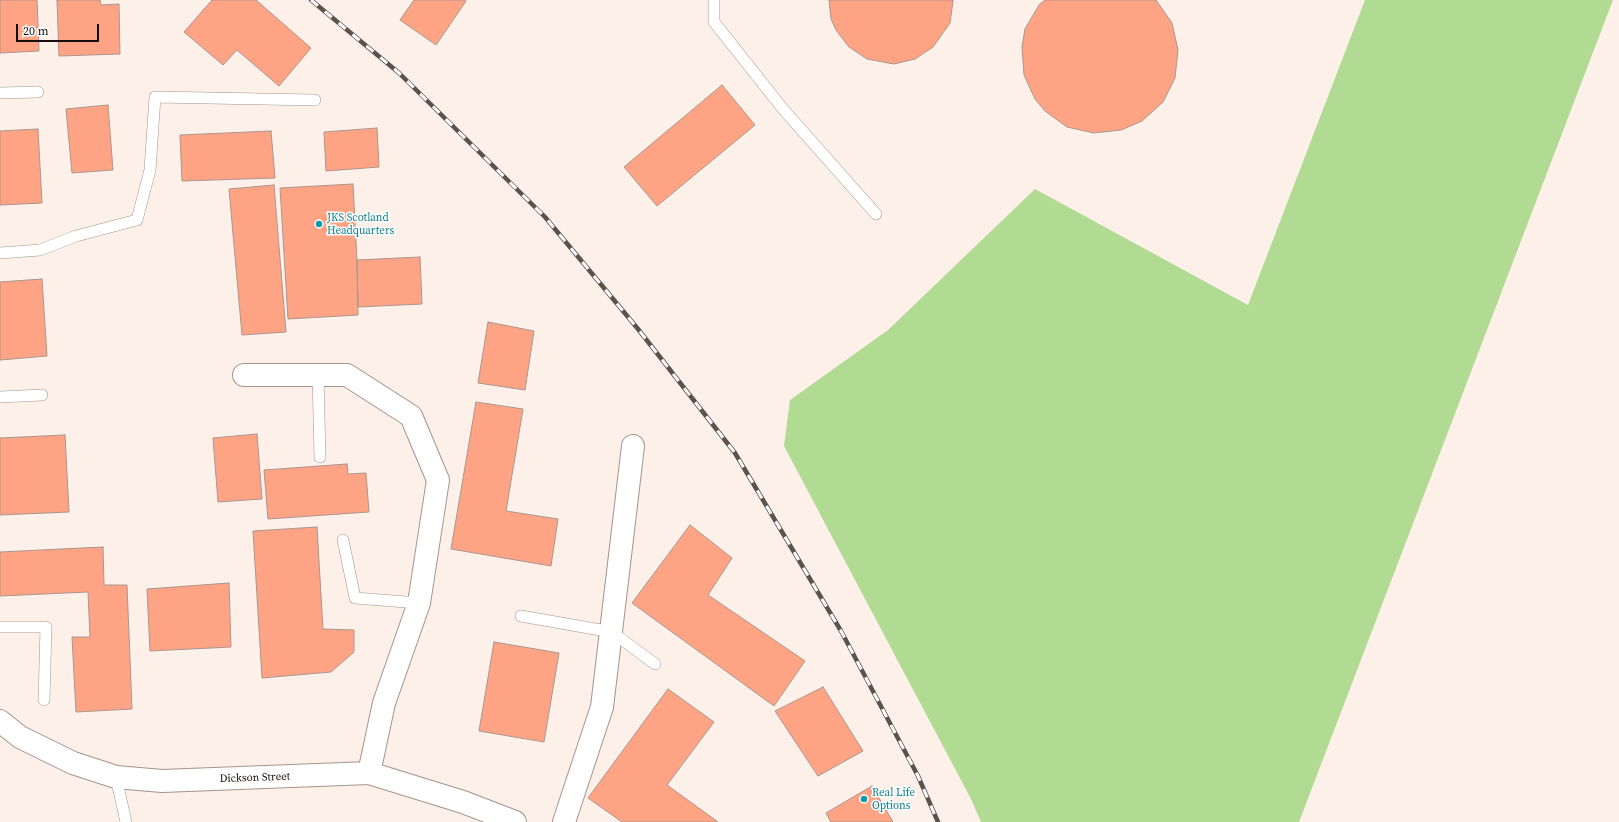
<!DOCTYPE html>
<style>
body{margin:0}
#map{position:relative;width:1619px;height:822px;overflow:hidden;background:#fcf0e9;font-family:"Source Serif 4",serif}
canvas{display:block}
.scale{position:absolute;left:16px;top:24px;width:83px;height:18px;box-sizing:border-box;border:2px solid #150e0b;border-top:0;padding-left:5px;font-size:12px;line-height:14px;white-space:nowrap;color:#150e0b;-webkit-text-stroke:3px #fff;paint-order:stroke}
</style>
<div id="map">
<canvas width="1619" height="822"></canvas>
<div class="scale">20 m</div>
</div>
<script>
const c = document.querySelector('canvas').getContext('2d');
c.lineJoin = 'round';
function paint(path, color) { c.fillStyle = color; c.fill(path, 'evenodd'); }
const toPath = rows => new Path2D(rows.map(r => 'M' + r).join(''));
function stroke(path, color, width, dash) { c.strokeStyle = color; c.lineWidth = width; c.lineCap = dash ? 'butt' : 'round'; c.setLineDash(dash || []); c.stroke(path); }
function drawText(font, color, halo, rows, align = 'center') {
  c.font = font + ' "Source Serif 4",serif'; c.lineWidth = 3; c.setLineDash([]); c.textBaseline = 'middle'; c.strokeStyle = halo; c.fillStyle = color; for (const [text, x, y, turn = 0] of rows) {
    c.save(); c.translate(x, y); c.rotate((+turn || 0) * Math.PI / 180); c.textAlign = isNaN(turn) ? turn : align; if (halo) c.strokeText(text, 0, 0); c.fillText(text, 0, 0); c.restore();
  }
}
paint(toPath([
 [1365,0,1613,0,1299,822,981,822,971,799,784,446,790,400,888,330,1035,189,1248,305]
]), '#b1da93');
const building = toPath([
 [0,0,37,0,39,51,0,53,0,0],
 [57,0,100,0,101,5,119,4,120,54,59,56,57,0],
 [212,0,256,0,311,48,279,86,237,50,223,65,184,32,212,0],
 [414,0,464,0,466,1,436,45,400,20,414,0],
 [829,0,953,0,953,1,950,23,933,47,915,59,894,64,867,59,849,47,836,30,831,19,829,0],
 [1045,0,1156,0,1172,23,1178,50,1175,78,1163,102,1142,121,1121,130,1094,133,1067,127,1045,111,1035,99,1024,75,1022,47,1025,29,1039,5,1045,0],
 [722,85,755,125,657,206,624,167,722,85],
 [108,105,113,170,72,173,66,109,108,105],
 [377,128,379,167,326,171,324,132,377,128],
 [38,129,42,203,0,205,0,131,38,129],
 [271,131,275,178,182,181,180,135,271,131],
 [353,184,357,260,358,315,288,319,280,188,353,184],
 [274,185,286,332,242,335,229,189,274,185],
 [420,257,422,304,358,307,357,260,420,257],
 [42,279,47,356,0,360,0,282,42,279],
 [488,322,534,331,525,390,478,383,488,322],
 [476,402,523,409,506,511,558,519,551,566,451,549,476,402],
 [257,434,262,499,218,502,213,438,257,434],
 [65,435,69,512,0,515,0,438,65,435],
 [347,464,348,474,366,473,369,512,268,519,264,470,347,464],
 [690,525,732,558,708,595,805,661,774,706,632,603,690,525],
 [317,527,323,629,354,630,354,652,331,672,262,678,253,531,317,527],
 [103,547,104,585,127,585,132,709,76,712,72,637,90,637,88,592,0,596,0,552,103,547],
 [229,583,231,647,150,651,147,589,229,583],
 [494,642,559,653,544,742,479,731,494,642],
 [823,687,863,751,818,776,775,711,823,687],
 [668,689,714,722,667,785,718,822,622,822,588,798,668,689],
 [872,786,893,822,831,822,826,813,872,786]
]);
paint(building, '#fea384');
stroke(building, '#aa958e', 1);
const lane = toPath([
 [714,0,714,22,783,109,876,214],
 [0,93,38,92],
 [0,253,40,250,76,236,137,220,150,170,155,97,315,100],
 [318,375,320,457],
 [0,397,42,395],
 [343,540,355,598,419,603],
 [521,616,612,632,655,664],
 [0,627,46,627,44,700],
 [116,777,126,822]
]);
const street = toPath([
 [244,375,347,375,411,416,438,480,419,603,384,703,369,773],
 [0,721,20,737,73,763,116,777,162,781,369,773,463,802,515,822],
 [564,822,602,707,633,446]
]);
stroke(lane, '#a69389', 12);
stroke(street, '#a69389', 24);
stroke(lane, '#fff', 11);
stroke(street, '#fff', 22);
const rail = toPath([
 [311,0,399,73,545,217,638,329,735,453,841,631,918,776,938,822]
]);
stroke(rail, '#5b524e', 4.5);
stroke(rail, '#fff', 3, [9]);
for (const [x, y, r, color] of [
 [319,224,4,"#0f9aa8"],
 [864,799,4,"#0f9aa8"]
]) { const dot = new Path2D(); dot.arc(x, y, r, 0, 2 * Math.PI); c.fillStyle = color; c.fill(dot); stroke(dot, '#fff', 1.5); }
drawText('11px', '#0d838f', '#fff', [
 ["JKS Scotland",327,218],
 ["Headquarters",327,231],
 ["Real Life",872,793],
 ["Options",872,806]
], 'left');
drawText('11px', '#150e0b', '#fff', [
 ["Dickson Street",255,778,-2]
]);
</script>
